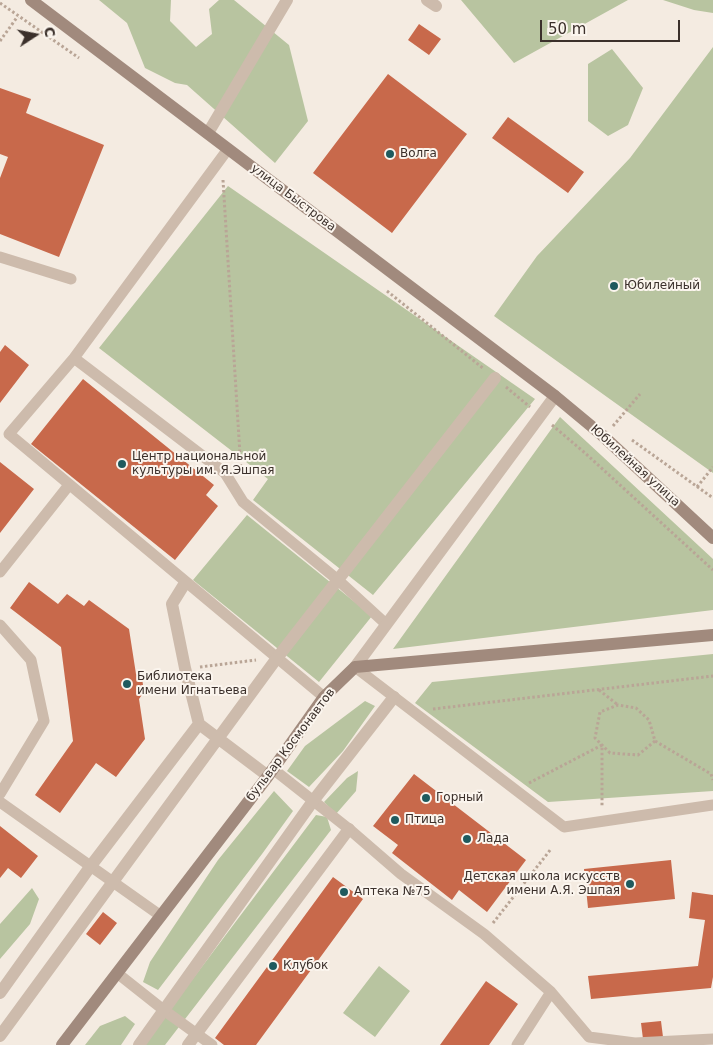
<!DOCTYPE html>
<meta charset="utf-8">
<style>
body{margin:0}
#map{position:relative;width:713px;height:1045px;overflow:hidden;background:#f4ebe1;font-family:"DejaVu Sans",sans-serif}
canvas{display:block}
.north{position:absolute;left:10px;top:10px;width:50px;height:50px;-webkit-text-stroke:4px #fbf5ee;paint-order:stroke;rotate:79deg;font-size:14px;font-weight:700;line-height:20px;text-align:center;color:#3b302b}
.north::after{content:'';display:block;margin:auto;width:18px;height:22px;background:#3b302b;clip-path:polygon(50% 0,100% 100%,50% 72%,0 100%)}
.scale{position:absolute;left:540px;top:20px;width:140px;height:22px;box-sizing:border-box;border:2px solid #3b302b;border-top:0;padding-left:6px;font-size:15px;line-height:18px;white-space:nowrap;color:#3b302b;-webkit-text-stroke:4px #fbf5ee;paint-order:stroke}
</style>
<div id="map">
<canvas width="713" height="1045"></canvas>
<div class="north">С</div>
<div class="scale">50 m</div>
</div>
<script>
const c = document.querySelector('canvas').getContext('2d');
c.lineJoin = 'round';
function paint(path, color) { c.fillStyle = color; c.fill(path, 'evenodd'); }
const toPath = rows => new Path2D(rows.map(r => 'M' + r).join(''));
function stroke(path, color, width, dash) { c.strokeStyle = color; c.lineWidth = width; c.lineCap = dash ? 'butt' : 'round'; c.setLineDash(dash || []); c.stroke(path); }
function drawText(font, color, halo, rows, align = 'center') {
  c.font = font + ' "DejaVu Sans",sans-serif'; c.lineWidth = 4; c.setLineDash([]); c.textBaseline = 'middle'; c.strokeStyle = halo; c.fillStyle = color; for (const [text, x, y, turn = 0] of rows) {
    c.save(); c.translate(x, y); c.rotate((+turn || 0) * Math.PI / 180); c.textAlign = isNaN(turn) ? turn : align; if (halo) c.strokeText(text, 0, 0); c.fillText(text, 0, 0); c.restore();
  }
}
paint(toPath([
 [99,0,171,0,170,21,196,47,212,34,209,9,219,0,234,0,289,45,308,121,275,163,187,85,175,83,145,68,127,23],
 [461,0,628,0,514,63],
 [663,0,713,0,713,13,694,10],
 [713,47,713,473,494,316,537,256,630,158],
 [612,49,643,88,628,125,608,136,588,121,588,64],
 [228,186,535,399,373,595,253,500,268,479,99,348],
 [560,417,713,559,713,610,393,649],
 [247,515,372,616,319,682,193,580],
 [713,654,713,791,548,802,415,703,432,682],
 [365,701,375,706,343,751,309,787,287,771,305,746],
 [358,771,356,791,336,814,324,802,347,778],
 [274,791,293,811,262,854,158,990,143,982,150,962,218,860],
 [316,815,327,817,331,830,165,1045,143,1045],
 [32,888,39,899,30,924,0,959,0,924],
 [379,966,410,991,375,1037,343,1013],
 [125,1016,135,1024,121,1045,85,1045,100,1026]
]), '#b8c4a0');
paint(toPath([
 [419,24,441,39,429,55,408,40],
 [388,74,467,134,392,233,313,173],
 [0,88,31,99,26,113,104,145,59,257,0,234,0,178,8,157,0,154],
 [508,117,584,172,568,193,492,138],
 [5,345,29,365,0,403,0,352],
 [83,379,214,485,206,495,218,506,175,560,31,444],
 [0,462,34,489,0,533],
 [29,582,58,604,67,594,84,606,89,600,129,629,136,674,142,678,144,692,139,699,145,739,116,777,96,763,60,813,35,795,73,741,61,647,10,608],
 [414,774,526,860,487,912,459,890,452,900,392,853,398,845,373,826],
 [0,826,38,856,21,878,8,868,0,878],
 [671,860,675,899,588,908,584,869],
 [333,877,363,899,256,1045,224,1045,215,1038],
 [692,892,713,895,713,977,711,988,591,999,588,976,698,966,705,920,689,918],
 [103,912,117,923,100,945,86,934],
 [486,981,518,1004,489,1045,440,1045],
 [661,1021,663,1037,643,1039,641,1023]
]), '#c8694b');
stroke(toPath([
 [0,3,79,58],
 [0,41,18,16],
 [223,180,241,471],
 [387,291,484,369],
 [506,387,530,407],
 [552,425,585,453,713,570],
 [613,426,640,394],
 [632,440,713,498],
 [697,487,713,467],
 [200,667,256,660],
 [599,690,618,705],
 [433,709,713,676],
 [655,741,638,755,610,753,595,738,600,712,618,705,636,708,649,720,655,741,711,774,713,780],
 [529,783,602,745,602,807],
 [493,923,551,849]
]), '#b9a596', 3, [2.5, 2.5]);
stroke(toPath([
 [228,149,74,358,9,434,324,697],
 [0,257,71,279],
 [74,358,225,473,243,502,338,580,386,624],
 [0,572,69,485],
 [0,625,31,660,44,721,0,794],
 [355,667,564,827,713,805],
 [273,769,349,829,401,874,484,934,551,992,517,1045],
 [0,802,161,916],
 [117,973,165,1011,212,1045],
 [551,992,589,1037,635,1043,713,1039]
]), '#cdbbac', 11);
stroke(toPath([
 [427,0,436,6],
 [208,133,287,0],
 [185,583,172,604,185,668,199,724,268,776],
 [355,667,555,396],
 [0,993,90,867,199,724],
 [0,1036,277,658,495,378],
 [139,1045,313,801,394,697],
 [188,1045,349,829]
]), '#cdbbac', 12);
stroke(toPath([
 [31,0,555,396,602,435,713,538],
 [62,1045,268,776,324,697,355,667,713,635]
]), '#a18a7d', 12);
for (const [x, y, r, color] of [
 [390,154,5,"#1f5a5e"],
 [614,286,5,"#1f5a5e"],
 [122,464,5,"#1f5a5e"],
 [127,684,5,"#1f5a5e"],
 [426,798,5,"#1f5a5e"],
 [395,820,5,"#1f5a5e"],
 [467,839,5,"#1f5a5e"],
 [630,884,5,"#1f5a5e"],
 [344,892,5,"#1f5a5e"],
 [273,966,5,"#1f5a5e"]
]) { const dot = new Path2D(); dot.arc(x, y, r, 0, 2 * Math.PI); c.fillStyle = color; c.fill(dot); stroke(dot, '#fbf5ee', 2); }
drawText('12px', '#3b302b', '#fbf5ee', [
 ["Волга",400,154],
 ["Юбилейный",624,286],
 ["Центр национальной",132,457],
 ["культуры им. Я.Эшпая",132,471],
 ["Библиотека",137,677],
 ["имени Игнатьева",137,691],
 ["Горный",436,798],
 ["Птица",405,820],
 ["Лада",477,839],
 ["Детская школа искусств",620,877,"right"],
 ["имени А.Я. Эшпая",620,891,"right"],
 ["Аптека №75",354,892],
 ["Клубок",283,966]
], 'left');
drawText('12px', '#3b302b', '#fbf5ee', [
 ["улица Быстрова",293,198,37],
 ["Юбилейная улица",635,466,42],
 ["бульвар Космонавтов",291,745,-53]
]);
</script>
